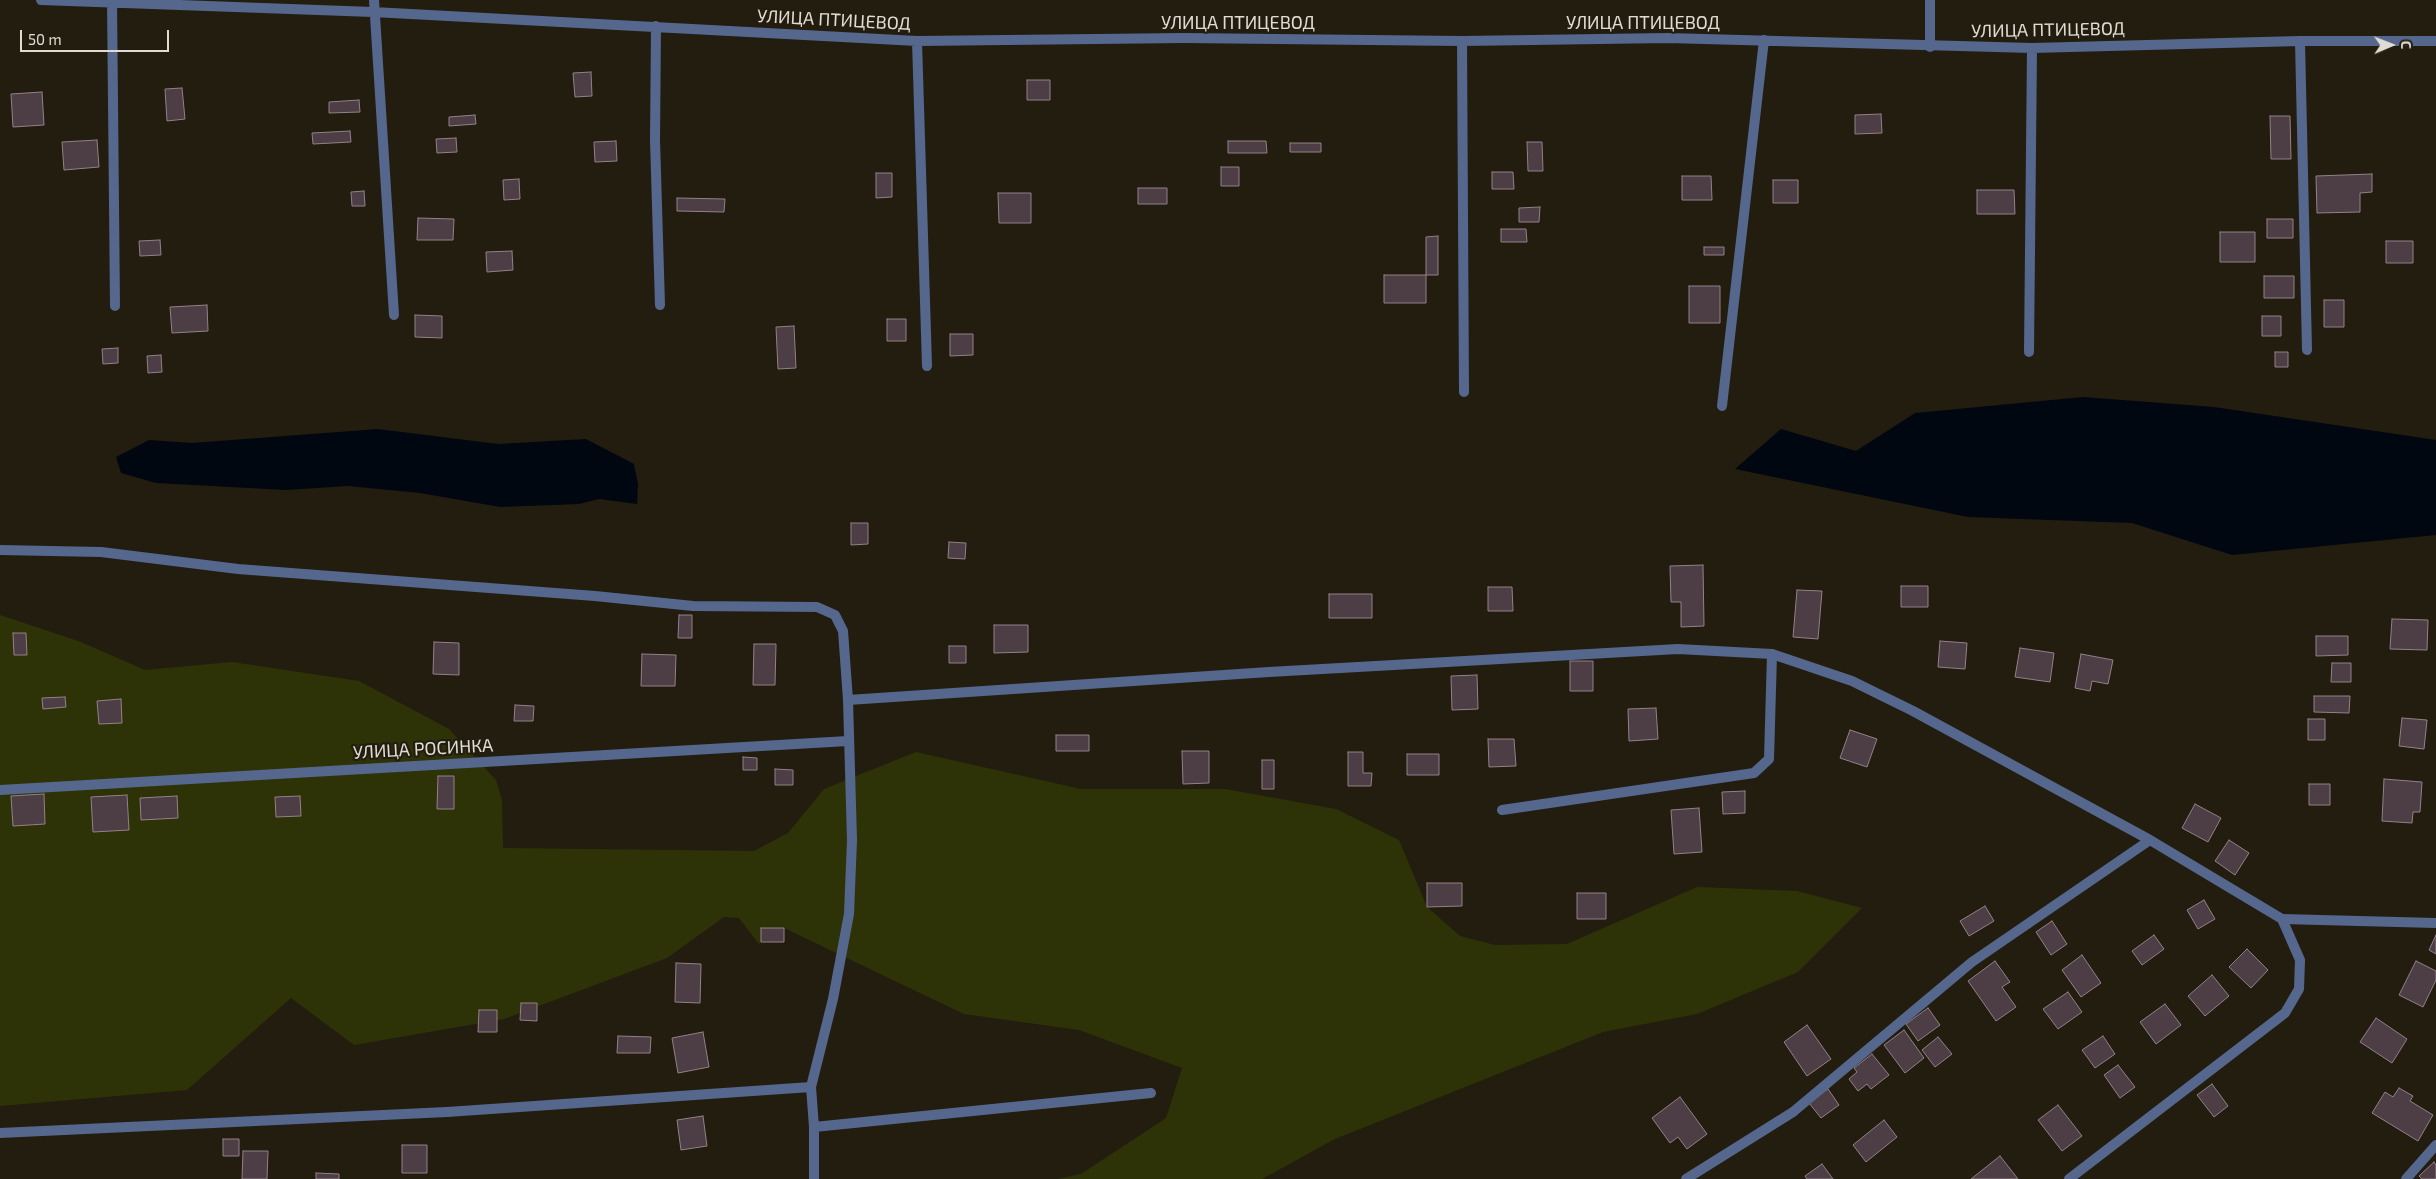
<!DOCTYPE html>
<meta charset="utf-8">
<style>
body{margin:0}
#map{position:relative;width:2436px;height:1179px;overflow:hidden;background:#231d0f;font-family:"Exo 2",sans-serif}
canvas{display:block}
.north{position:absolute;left:2366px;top:20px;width:50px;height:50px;-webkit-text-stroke:4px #231d0f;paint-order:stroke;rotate:89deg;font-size:14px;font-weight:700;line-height:20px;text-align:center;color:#e0dcd4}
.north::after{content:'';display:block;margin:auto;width:18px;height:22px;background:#e0dcd4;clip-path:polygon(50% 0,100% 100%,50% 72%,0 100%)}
.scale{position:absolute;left:20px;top:30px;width:149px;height:22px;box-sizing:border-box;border:2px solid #e0dcd4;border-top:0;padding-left:6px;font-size:15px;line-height:18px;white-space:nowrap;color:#e0dcd4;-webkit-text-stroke:4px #231d0f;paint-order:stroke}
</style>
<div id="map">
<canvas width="2436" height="1179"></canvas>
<div class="north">С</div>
<div class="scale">50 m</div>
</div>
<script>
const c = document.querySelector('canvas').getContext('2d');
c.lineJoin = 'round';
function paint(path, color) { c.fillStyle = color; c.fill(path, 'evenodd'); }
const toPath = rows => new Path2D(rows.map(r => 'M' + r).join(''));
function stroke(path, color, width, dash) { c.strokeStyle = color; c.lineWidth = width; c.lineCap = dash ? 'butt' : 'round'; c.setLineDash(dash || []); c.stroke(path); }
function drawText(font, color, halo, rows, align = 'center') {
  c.font = font + ' "Exo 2",sans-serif'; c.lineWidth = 4.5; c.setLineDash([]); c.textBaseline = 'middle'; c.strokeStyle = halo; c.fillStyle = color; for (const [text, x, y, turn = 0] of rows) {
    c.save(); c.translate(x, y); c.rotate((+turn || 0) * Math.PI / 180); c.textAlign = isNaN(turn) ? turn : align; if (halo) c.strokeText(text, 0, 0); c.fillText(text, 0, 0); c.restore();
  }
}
paint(toPath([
 [0,615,81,642,145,670,232,662,359,681,449,729,496,780,502,800,503,848,754,851,788,833,824,789,916,752,1081,789,1225,789,1336,809,1399,840,1427,907,1460,936,1495,945,1567,944,1697,887,1797,891,1862,908,1798,972,1697,1014,1603,1032,1335,1139,1262,1179,1057,1179,1081,1174,1166,1118,1182,1068,1079,1030,964,1014,784,928,759,944,739,918,724,917,667,958,504,1019,354,1045,291,998,187,1090,0,1106]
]), '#2e3307');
paint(toPath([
 [2083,397,2214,407,2436,440,2436,535,2232,555,2132,523,1968,517,1735,469,1781,429,1856,451,1915,413],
 [378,429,498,444,586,439,634,464,638,484,637,504,599,499,579,504,500,507,420,493,348,486,286,490,156,483,121,473,116,457,149,440,192,443]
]), '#000710');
const building = toPath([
 [591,72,592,96,575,97,573,73,591,72],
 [1027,80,1050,80,1050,100,1027,100,1027,80],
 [182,88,185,119,167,121,165,89,182,88],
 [42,92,44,125,13,127,11,94,42,92],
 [359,100,360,112,329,113,329,102,359,100],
 [1881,114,1882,133,1855,134,1855,115,1881,114],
 [475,115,476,124,449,126,449,117,475,115],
 [2270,116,2290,116,2291,159,2271,159,2270,116],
 [350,131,351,142,313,144,312,133,350,131],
 [456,138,457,152,437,153,436,139,456,138],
 [97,140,99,167,64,170,62,142,97,140],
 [616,141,617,161,595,162,594,142,616,141],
 [1228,141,1266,141,1267,153,1228,153,1228,141],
 [1527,142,1542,142,1543,171,1528,171,1527,142],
 [1290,143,1321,143,1321,152,1290,152,1290,143],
 [1221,167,1239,167,1239,186,1221,186,1221,167],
 [1492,172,1513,172,1514,189,1492,189,1492,172],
 [876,173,892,173,892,197,876,198,876,173],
 [2372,174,2372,192,2360,193,2360,212,2317,213,2316,176,2372,174],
 [1682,176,1711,176,1712,200,1682,200,1682,176],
 [519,179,520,199,504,200,503,180,519,179],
 [1773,180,1798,180,1798,203,1773,203,1773,180],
 [1138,188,1167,188,1167,204,1138,204,1138,188],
 [1977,190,2014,190,2015,214,1977,214,1977,190],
 [364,191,365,206,352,206,351,192,364,191],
 [998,193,1031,193,1031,223,999,223,998,193],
 [677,198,725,199,724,212,677,211,677,198],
 [1540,207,1539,222,1519,222,1519,208,1540,207],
 [418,218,454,219,453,240,417,240,418,218],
 [2267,219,2293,219,2293,238,2267,238,2267,219],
 [1501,229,1526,229,1527,242,1501,242,1501,229],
 [2220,232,2255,232,2255,262,2220,262,2220,232],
 [1438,236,1438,275,1426,275,1426,237,1438,236],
 [160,240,161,255,140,256,139,241,160,240],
 [2386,241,2413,241,2413,263,2386,263,2386,241],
 [1704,247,1724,247,1724,255,1704,255,1704,247],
 [512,251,513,270,487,272,486,252,512,251],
 [1384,275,1426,275,1426,303,1384,303,1384,275],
 [2264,276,2294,276,2294,298,2264,298,2264,276],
 [1689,286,1720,286,1720,323,1689,323,1689,286],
 [2324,300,2344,300,2344,327,2324,327,2324,300],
 [207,305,208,331,172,333,170,307,207,305],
 [415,315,442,316,442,338,415,337,415,315],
 [2262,316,2281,316,2281,336,2262,336,2262,316],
 [887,319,906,319,906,341,887,341,887,319],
 [794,326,796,368,778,369,776,327,794,326],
 [950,334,973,334,973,355,950,356,950,334],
 [118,348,118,363,103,364,102,349,118,348],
 [2275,352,2288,352,2288,367,2275,367,2275,352],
 [161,355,162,372,148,373,147,356,161,355],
 [851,523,868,523,868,544,851,545,851,523],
 [949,542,966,543,965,559,948,558,949,542],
 [1703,565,1704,626,1681,627,1681,602,1671,602,1670,566,1703,565],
 [1901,586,1928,586,1928,607,1901,607,1901,586],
 [1488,587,1512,587,1513,611,1488,611,1488,587],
 [1797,590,1822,591,1818,639,1793,637,1797,590],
 [1329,594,1372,594,1372,618,1329,618,1329,594],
 [679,615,692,615,692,638,678,638,679,615],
 [2392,619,2428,620,2427,650,2390,649,2392,619],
 [994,625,1028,625,1028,652,994,653,994,625],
 [13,633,26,633,27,655,14,655,13,633],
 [2316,636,2348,636,2348,655,2316,656,2316,636],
 [1940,641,1967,643,1965,669,1938,667,1940,641],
 [434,642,459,643,459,675,433,674,434,642],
 [754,644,776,644,775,685,753,685,754,644],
 [949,646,966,646,966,663,949,663,949,646],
 [2020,648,2054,653,2050,682,2015,677,2020,648],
 [642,654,676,655,675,686,641,686,642,654],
 [2081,654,2113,660,2108,684,2092,681,2090,691,2075,688,2081,654],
 [1570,661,1593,661,1593,691,1570,691,1570,661],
 [2332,663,2351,663,2351,682,2331,682,2332,663],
 [1477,675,1478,709,1452,710,1451,676,1477,675],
 [2314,696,2350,696,2349,713,2314,712,2314,696],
 [65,697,66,707,43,709,42,698,65,697],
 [121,699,122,723,99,724,97,701,121,699],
 [515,705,534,706,533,721,514,721,515,705],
 [1656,708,1658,739,1629,741,1628,709,1656,708],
 [2402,718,2427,720,2424,749,2399,746,2402,718],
 [2308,719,2325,719,2325,740,2308,740,2308,719],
 [1850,730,1877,739,1867,767,1840,758,1850,730],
 [1056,735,1089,735,1089,751,1056,751,1056,735],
 [1488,739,1514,739,1516,766,1489,767,1488,739],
 [1182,751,1209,751,1209,783,1183,784,1182,751],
 [1348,752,1363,752,1363,773,1372,773,1371,786,1348,786,1348,752],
 [1407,754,1439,754,1439,775,1407,775,1407,754],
 [743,757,757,758,757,770,743,770,743,757],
 [1262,760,1274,760,1274,789,1262,789,1262,760],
 [775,769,793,770,793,785,775,785,775,769],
 [438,776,454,776,454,809,437,809,438,776],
 [2384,779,2422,782,2420,812,2413,812,2412,823,2382,821,2384,779],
 [2309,784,2330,784,2330,805,2309,805,2309,784],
 [1745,791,1745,813,1723,814,1722,792,1745,791],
 [44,794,45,824,13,826,11,796,44,794],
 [127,795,129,830,93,832,91,797,127,795],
 [177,796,178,818,141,820,140,798,177,796],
 [300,796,301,816,276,817,275,797,300,796],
 [2195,804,2221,818,2208,842,2182,828,2195,804],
 [1699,808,1702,852,1674,854,1671,810,1699,808],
 [2229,840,2249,853,2235,875,2215,861,2229,840],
 [1427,883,1462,883,1462,906,1427,907,1427,883],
 [1577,893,1606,893,1606,919,1577,919,1577,893],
 [2204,900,2215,919,2198,929,2187,910,2204,900],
 [1985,906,1994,921,1969,936,1960,921,1985,906],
 [2052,921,2067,944,2051,955,2036,932,2052,921],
 [761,928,784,928,784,942,761,942,761,928],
 [2154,935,2164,949,2142,965,2132,951,2154,935],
 [2436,935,2436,954,2429,950,2436,935],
 [2247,949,2268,970,2251,988,2229,967,2247,949],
 [2082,955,2101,983,2081,997,2062,970,2082,955],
 [1995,961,2010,982,2002,987,2016,1007,1996,1021,1968,981,1995,961],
 [2416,961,2436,971,2436,980,2423,1007,2399,995,2416,961],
 [676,963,701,964,700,1003,675,1002,676,963],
 [2212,975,2229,996,2205,1016,2188,996,2212,975],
 [2068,992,2082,1012,2058,1029,2043,1009,2068,992],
 [521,1003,537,1003,537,1021,520,1020,521,1003],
 [2165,1004,2181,1025,2156,1044,2140,1022,2165,1004],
 [1928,1008,1940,1025,1918,1041,1906,1024,1928,1008],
 [479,1010,497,1010,497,1032,478,1032,479,1010],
 [2376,1018,2407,1039,2392,1063,2360,1042,2376,1018],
 [1807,1025,1831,1059,1807,1076,1784,1042,1807,1025],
 [1904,1030,1924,1058,1905,1073,1884,1045,1904,1030],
 [703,1032,709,1067,678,1073,672,1038,703,1032],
 [618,1036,651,1037,650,1053,617,1053,618,1036],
 [2103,1036,2115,1054,2095,1068,2082,1050,2103,1036],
 [1938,1037,1952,1054,1935,1067,1922,1050,1938,1037],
 [1872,1054,1889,1075,1871,1089,1867,1084,1858,1091,1849,1079,1857,1072,1854,1068,1872,1054],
 [2118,1065,2135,1087,2120,1098,2104,1075,2118,1065],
 [2212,1084,2228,1106,2214,1117,2197,1095,2212,1084],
 [2399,1088,2413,1096,2410,1101,2433,1115,2418,1141,2372,1113,2385,1092,2393,1097,2399,1088],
 [1828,1089,1839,1105,1821,1118,1809,1103,1828,1089],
 [1680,1097,1707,1134,1687,1149,1678,1137,1670,1143,1652,1118,1680,1097],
 [2058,1105,2082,1136,2062,1151,2038,1120,2058,1105],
 [703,1116,707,1146,681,1150,677,1120,703,1116],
 [1884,1120,1897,1137,1866,1162,1853,1145,1884,1120],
 [223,1139,239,1139,239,1156,223,1156,223,1139],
 [402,1145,427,1145,427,1173,402,1173,402,1145],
 [243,1151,268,1151,267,1179,242,1179,243,1151],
 [2000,1156,2018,1179,1971,1179,2000,1156],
 [2434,1162,2436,1165,2436,1179,2422,1179,2419,1176,2434,1162],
 [1822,1164,1833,1179,1807,1179,1805,1176,1822,1164],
 [316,1173,339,1174,339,1179,316,1179,316,1173]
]);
paint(building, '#4d3d44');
stroke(building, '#938188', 1);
stroke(toPath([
 [1930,0,1930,47],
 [1502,810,1754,773,1769,759,1772,654],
 [2282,919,2436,923]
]), '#56678d', 10);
stroke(toPath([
 [41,0,373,12,917,41,1184,38,1462,41,1668,38,2032,48,2300,41,2436,41],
 [112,0,115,306],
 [374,0,394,315],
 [656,26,655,140,660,305],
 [917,41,927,366],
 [1462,41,1464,392],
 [2300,41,2307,350],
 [2029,352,2032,48],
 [1722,406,1764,40],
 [0,550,101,552,238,569,595,596,693,606,817,607,835,615,843,631,848,700,852,840,849,914,833,999,811,1087,814,1127,814,1179],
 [848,700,1269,672,1678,649,1772,654,1852,681,1913,711,2150,840,2282,919,2300,960,2299,989,2285,1013,2069,1179],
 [0,790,848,741],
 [814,1127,1151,1093],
 [0,1133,447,1112,811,1087],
 [1686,1179,1793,1112,1972,962,2150,840],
 [2406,1179,2436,1145]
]), '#56678d', 10);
drawText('18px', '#e0dcd4', '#231d0f', [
 ["УЛИЦА ПТИЦЕВОД",834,20,3],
 ["УЛИЦА ПТИЦЕВОД",1238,23],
 ["УЛИЦА ПТИЦЕВОД",1643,23],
 ["УЛИЦА ПТИЦЕВОД",2048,30,-1],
 ["УЛИЦА РОСИНКА",423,749,-3]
]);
</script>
